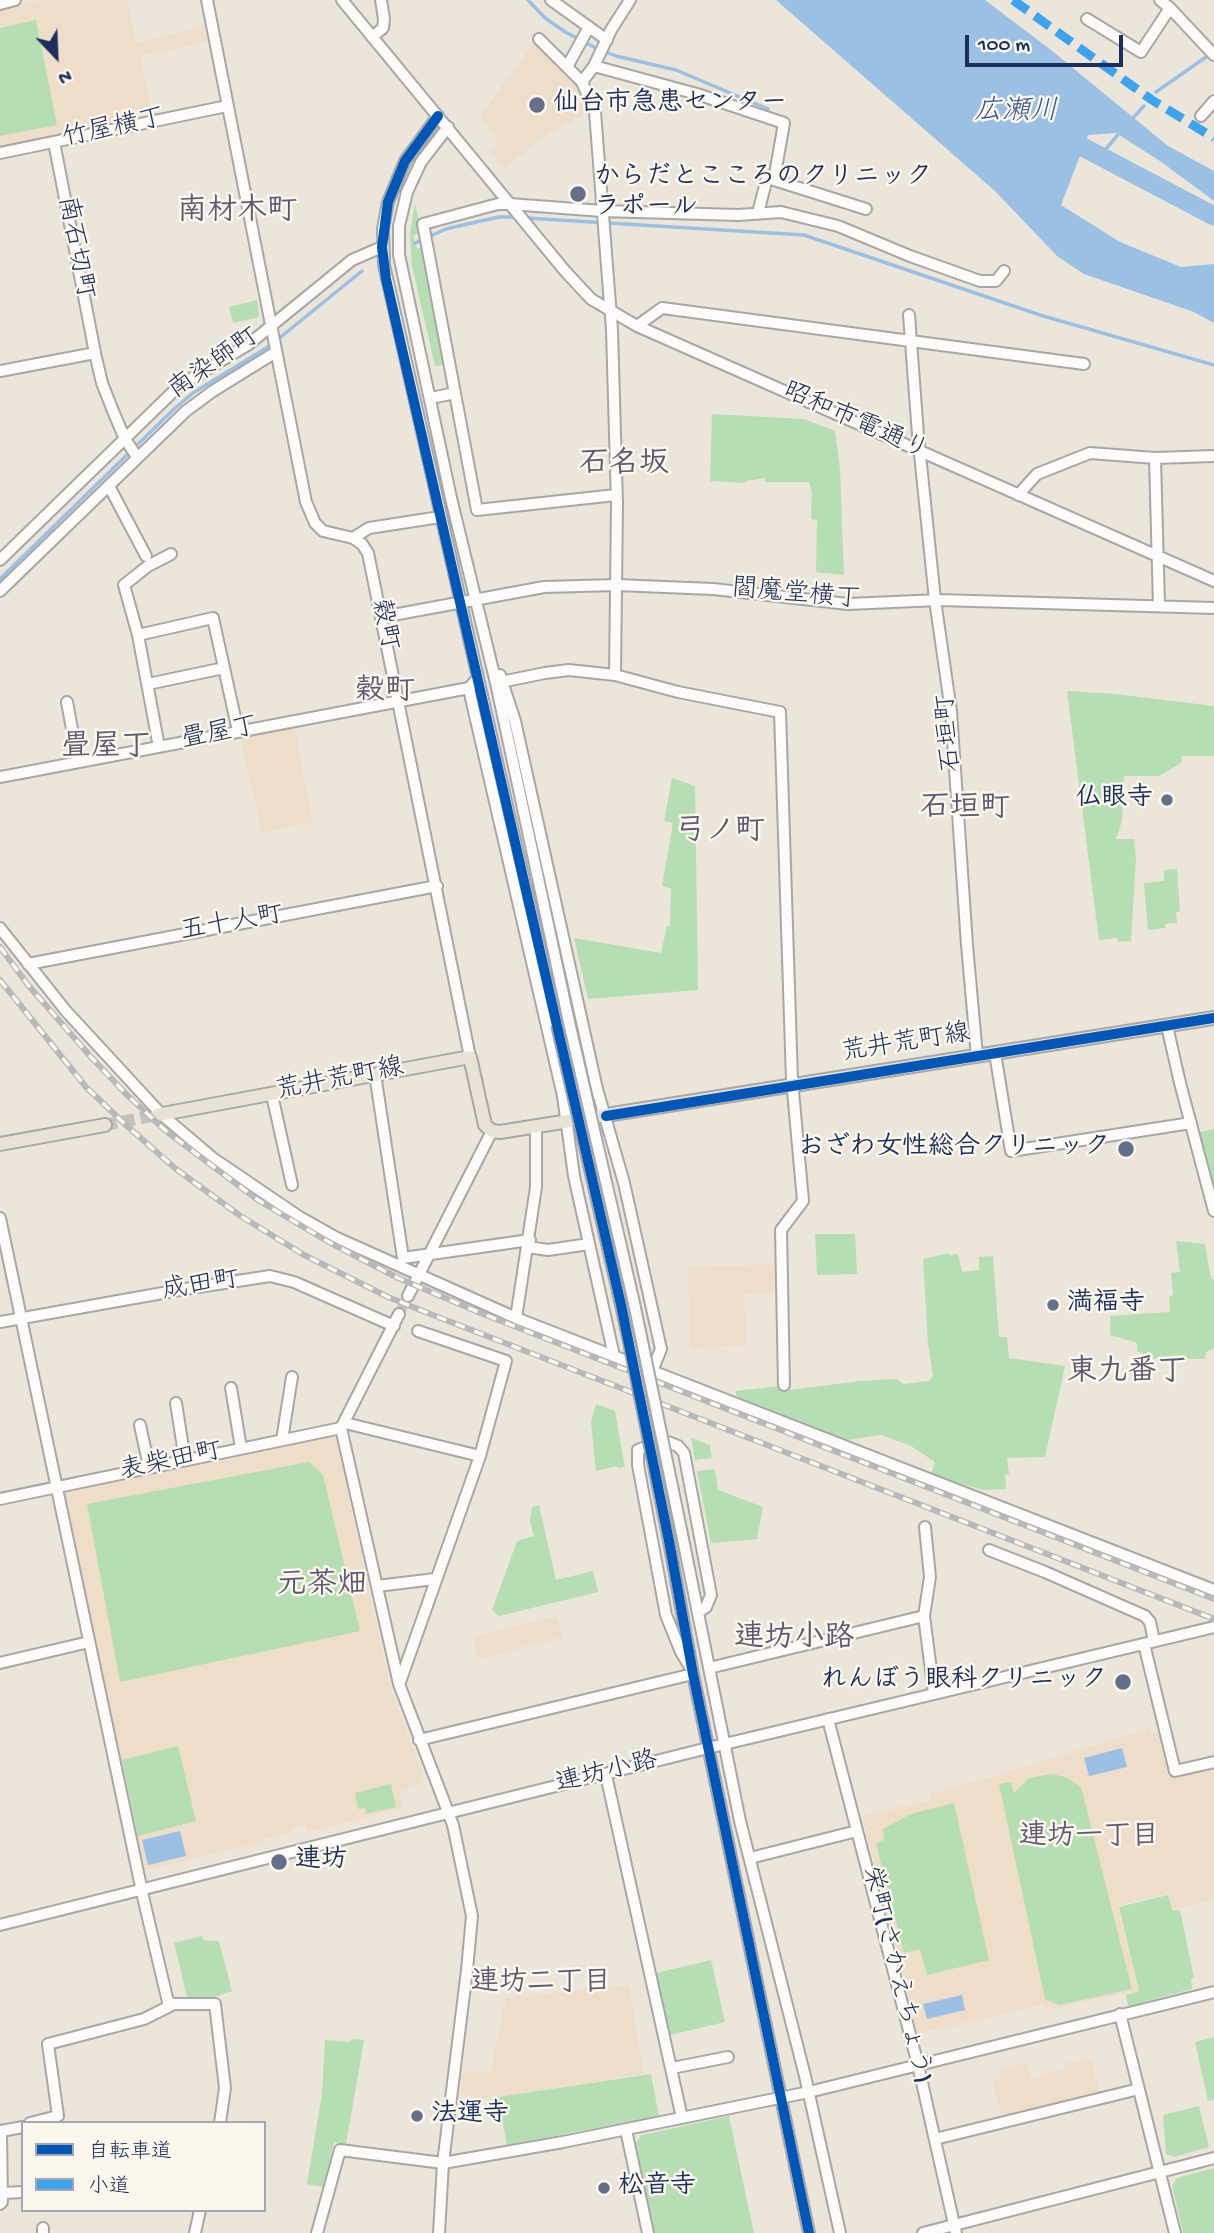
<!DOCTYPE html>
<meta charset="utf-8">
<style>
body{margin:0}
#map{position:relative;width:1214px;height:2233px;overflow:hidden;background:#ebe6d9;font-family:"Gochi Hand","Klee One",sans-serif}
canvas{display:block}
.legend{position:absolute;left:21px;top:2121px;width:245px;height:91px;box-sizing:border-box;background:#fbf7ec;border:2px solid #a1a7b3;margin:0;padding:9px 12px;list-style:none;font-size:21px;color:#1b2f5e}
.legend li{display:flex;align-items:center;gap:14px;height:35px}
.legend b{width:35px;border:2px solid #a1a7b3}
.north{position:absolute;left:21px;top:21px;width:70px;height:70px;-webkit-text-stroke:5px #fbf7ec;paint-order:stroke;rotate:157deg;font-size:19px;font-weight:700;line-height:28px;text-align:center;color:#1b2f5e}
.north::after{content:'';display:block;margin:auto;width:24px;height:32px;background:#1b2f5e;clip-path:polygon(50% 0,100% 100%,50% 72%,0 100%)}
.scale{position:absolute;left:965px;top:35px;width:158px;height:32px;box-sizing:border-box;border:4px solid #1b2f5e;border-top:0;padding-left:9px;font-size:21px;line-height:24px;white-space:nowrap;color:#1b2f5e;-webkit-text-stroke:5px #fbf7ec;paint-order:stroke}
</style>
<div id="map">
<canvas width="1214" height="2233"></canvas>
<ul class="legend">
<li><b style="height:9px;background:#0057b8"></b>自転車道</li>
<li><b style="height:9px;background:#3da3ed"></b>小道</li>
</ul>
<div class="north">N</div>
<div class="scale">100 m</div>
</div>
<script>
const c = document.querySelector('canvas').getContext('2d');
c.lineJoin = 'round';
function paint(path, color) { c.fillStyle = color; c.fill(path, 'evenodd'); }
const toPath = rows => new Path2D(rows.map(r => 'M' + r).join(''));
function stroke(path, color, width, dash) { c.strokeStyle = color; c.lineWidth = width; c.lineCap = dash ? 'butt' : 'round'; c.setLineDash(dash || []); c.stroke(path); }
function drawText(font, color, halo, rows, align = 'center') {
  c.font = font + ' "Gochi Hand","Klee One",sans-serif'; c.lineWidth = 5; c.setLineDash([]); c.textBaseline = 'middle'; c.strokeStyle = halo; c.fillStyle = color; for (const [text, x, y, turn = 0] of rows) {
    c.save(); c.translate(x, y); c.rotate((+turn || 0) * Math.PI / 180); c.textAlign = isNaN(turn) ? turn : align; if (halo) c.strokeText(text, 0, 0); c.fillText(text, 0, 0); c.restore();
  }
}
paint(toPath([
 [41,0,127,0,136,43,204,26,207,42,141,56,152,117,0,149,0,8],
 [534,43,580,91,590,111,540,139,505,169,491,152,498,141,480,116],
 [294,726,313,822,262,833,240,737],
 [776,1264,777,1293,744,1294,746,1346,690,1348,688,1267],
 [330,1434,336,1439,390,1687,425,1781,399,1792,403,1808,308,1832,305,1825,292,1828,292,1832,264,1839,264,1842,143,1871,64,1491],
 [557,1616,563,1637,478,1659,474,1637],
 [1150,1728,1152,1734,1160,1732,1172,1776,1214,1766,1214,1900,1174,1910,1168,1893,1118,1906,1138,1991,1045,2010,1043,2004,918,2034,862,1816,931,1800,930,1794,995,1776],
 [629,1985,643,2074,483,2099,461,2095,463,2073,491,2072,506,1998],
 [1091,2058,1099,2092,1002,2117,992,2081,1001,2078,999,2070,1027,2063,1031,2079,1065,2069,1064,2064]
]), '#eeddc9');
paint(toPath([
 [36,20,57,125,0,136,0,28],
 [415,203,421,231,413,236,417,249,423,247,444,365,435,366,412,266,410,234],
 [257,300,259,317,233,323,229,307],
 [712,414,804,419,835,431,840,469,844,575,816,572,817,520,811,519,812,493,809,482,765,482,765,478,746,481,745,483,710,481],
 [1067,691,1115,694,1214,706,1214,756,1182,756,1181,763,1159,776,1124,776,1122,821,1116,839,1134,839,1136,859,1131,941,1118,942,1117,938,1099,940],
 [672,778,695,786,698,990,588,999,574,938,661,953,667,926,670,926,671,889,662,886,673,823,664,821],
 [1177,869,1180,912,1176,912,1177,923,1165,924,1165,928,1148,930,1144,883,1164,881,1164,870],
 [1214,1129,1214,1188,1200,1132],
 [815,1234,855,1234,857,1274,817,1275],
 [1176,1241,1205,1244,1211,1279,1214,1279,1214,1348,1206,1352,1205,1359,1151,1358,1137,1351,1137,1343,1110,1335,1110,1316,1170,1312,1169,1296,1173,1295,1171,1273,1180,1272],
 [949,1253,950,1255,958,1254,962,1272,979,1270,979,1257,993,1256,999,1337,1007,1337,1009,1358,1065,1366,1045,1457,1007,1458,1009,1474,1005,1475,1006,1489,984,1490,930,1476,935,1462,911,1446,881,1435,841,1441,764,1411,737,1396,735,1391,780,1386,781,1391,860,1381,897,1379,903,1384,929,1381,933,1377,928,1343,923,1259],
 [596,1404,615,1411,625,1467,618,1468,617,1466,596,1471,591,1422],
 [691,1438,710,1445,712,1458,695,1460],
 [309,1462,323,1475,360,1631,120,1682,87,1504],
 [715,1469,718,1490,763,1507,757,1539,711,1543,697,1471],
 [539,1505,556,1580,593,1571,598,1592,499,1616,492,1610,517,1541,534,1536,530,1521,532,1507],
 [178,1746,196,1821,138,1836,122,1760],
 [1052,1774,1065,1777,1081,1787,1132,1989,1059,2005,1045,1999,999,1784,1011,1782,1014,1793,1029,1778],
 [391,1784,396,1807,366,1814,365,1808,358,1809,355,1793],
 [954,1803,989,1960,927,1975,920,1949,904,1953,876,1844,884,1840,883,1829,911,1814],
 [1168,1895,1173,1911,1180,1910,1194,1978,1191,1979,1192,1989,1128,2006,1126,1995,1139,1991,1119,1907],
 [202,1936,204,1940,219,1941,232,1991,205,2000,188,2001,174,1943],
 [711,1960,725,2022,670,2035,656,1973],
 [1214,2037,1214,2099,1208,2101,1195,2042],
 [352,2039,364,2040,346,2144,334,2142,323,2187,307,2184,322,2094,325,2040,350,2042],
 [651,2074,659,2116,507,2145,498,2097],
 [1199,2106,1209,2147,1174,2157,1166,2154,1163,2115],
 [729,2116,754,2233,655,2233,636,2143,642,2135],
 [1214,2168,1214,2233,1183,2233,1172,2186,1177,2178]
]), '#b6deb3');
paint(toPath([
 [776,0,985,0,1051,50,1168,146,1214,171,1214,201,1160,161,1116,133,1088,135,1061,205,1120,242,1181,267,1214,264,1214,323,1194,312,1084,274,1057,256,995,191],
 [1122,1748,1127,1767,1089,1776,1084,1758],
 [180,1831,186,1856,148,1865,142,1840],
 [962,1995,965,2010,927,2019,923,2004]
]), '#9ac0e4');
stroke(toPath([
 [528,0,545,18,567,33,594,47,616,56,676,70,768,109],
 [1156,92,1209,55],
 [1131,120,1144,106],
 [1100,156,1121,131],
 [526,218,804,235,1040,315,1214,365],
 [415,243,446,229,476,222,499,217,519,217],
 [277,340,362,271],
 [0,579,174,409,193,393,271,345]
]), '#9ac0e4', 3.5);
stroke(toPath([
 [1060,135,1214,216]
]), '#9ac0e4', 19);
stroke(toPath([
 [399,1314,408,1296]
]), '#c1c1c0', 10, [10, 5]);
stroke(toPath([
 [105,1125,157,1115]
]), '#c1c1c0', 12, [12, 6]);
const minor = toPath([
 [207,0,306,502,315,523,323,531,353,538,362,544,368,553,470,1057],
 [342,0,565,271,591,299,637,326,1214,581],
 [551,0,607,40],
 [1160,0,1170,8,1214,55],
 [0,4,15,0],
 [1087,19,1141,52,1170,8],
 [372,37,383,28,384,19,381,0],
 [539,39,582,82,595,112,612,330,617,503,615,675],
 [594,66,697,94,784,123,774,180,767,178,758,213],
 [567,67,589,27],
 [582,82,594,66,611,30,630,0],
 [438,116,405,161,388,202,383,229,384,265,557,1025],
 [1201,116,1214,101],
 [448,127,421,162,407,192,399,226,399,255,451,498,496,683,569,1022],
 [54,142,95,353],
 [0,153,227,106],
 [774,180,866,209],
 [909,315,918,435,935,600,951,711,967,945,977,1056],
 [637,326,662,308,1084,364],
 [0,371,95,353,102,383,113,411,125,439,137,457],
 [431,398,455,393],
 [1155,458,1159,606],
 [109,486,146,556],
 [616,495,477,510,423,224,498,204,510,204,602,211,738,215,781,212,838,226,910,256,980,281,996,281,1004,271],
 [1018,495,1037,474,1090,453,1155,458,1214,456],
 [353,538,369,528,440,517],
 [0,560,179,386,249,344,352,260,382,247],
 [0,591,186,411,213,391,276,352],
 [382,617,544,587,617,585,713,589,848,604,939,600,1214,608],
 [138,635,213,618,238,731],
 [500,675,515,721,597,1089,624,1183,661,1349,652,1371],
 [477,679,469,688,471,698,563,1096,574,1176,614,1356],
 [496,683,545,673,569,670,615,675,678,692,780,712,792,1080,803,1201,781,1230,784,1385],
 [148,684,224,668],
 [67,702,78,762],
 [159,747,138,635,124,585,148,566,171,554],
 [0,777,469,688],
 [0,928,66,1011,161,1114,214,1159,298,1216,337,1238,516,1318,1214,1590],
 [28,964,437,886],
 [1167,1026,1180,1083,1214,1211],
 [995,1053,1011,1151,1191,1123],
 [375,1074,403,1258,530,1240],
 [272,1095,292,1185],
 [0,1218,144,1901,168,2002,174,2004],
 [528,1247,548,1250,589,1244],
 [408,1296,492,1131],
 [634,1303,643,1346],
 [621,1305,630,1347],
 [399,1314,341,1428,399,1684,453,1825,472,1916,467,1970,443,2163,439,2233],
 [516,1318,536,1187,536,1126],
 [0,1322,185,1289,270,1276,294,1282,394,1326],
 [231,1388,241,1448],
 [176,1403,185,1460],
 [345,1423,480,1456],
 [140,1425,149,1467],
 [282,1440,292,1377],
 [0,1499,341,1428],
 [925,1527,930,1577,924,1616,934,1693],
 [683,1539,740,1821,805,2076,840,2233],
 [669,1541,693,1674,809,2233],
 [989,1550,1045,1572,1145,1616,1150,1622,1154,1641],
 [377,1586,435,1579],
 [1144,1644,1175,1771,1214,1762],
 [0,1663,89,1642],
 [690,1667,681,1652,666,1615,638,1465,638,1450,658,1442,668,1442,678,1446,684,1453,711,1595,706,1607,699,1612],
 [709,1668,924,1616],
 [400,1682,480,1456,506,1361,418,1331],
 [828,1719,918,2065,956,2233],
 [419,1740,693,1674],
 [606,1775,682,2118],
 [750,1858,857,1831],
 [0,1925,708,1748,1214,1627],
 [1120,2014,1175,2233],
 [672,2068,728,2057],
 [30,2123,58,2116,48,2044,144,2019,174,2004,215,2004,225,2088,220,2123],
 [626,2130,648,2233],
 [935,2139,1139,2089],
 [3,2193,23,2192],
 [0,2204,2,2202,1,2131,23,2127],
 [43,2233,43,2228],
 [195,2233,200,2210],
 [317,2233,340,2150,443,2163,563,2142,809,2092,1214,1992],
 [923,2233,1214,2158]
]);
const major = toPath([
 [157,1115,470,1057,485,1125,492,1131,500,1132,1214,1018],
 [0,1144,105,1125]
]);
stroke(minor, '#a8a7a6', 14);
stroke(major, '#a8a7a6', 16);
stroke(minor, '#fcfbf9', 10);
stroke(major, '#e9e3d6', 12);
const rail = toPath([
 [0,947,28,985,91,1057,126,1094,166,1131,258,1200,327,1241,398,1278,483,1314,1214,1599],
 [0,980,86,1087,127,1126,176,1169,239,1215,304,1255,388,1297,433,1315,1214,1619]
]);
stroke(rail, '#b6b8bb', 6);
stroke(rail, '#fbf7ec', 3.5, [10]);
const minorBridge = toPath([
 [569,1022,634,1303],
 [557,1025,621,1305],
 [643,1346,683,1539],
 [630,1347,669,1541]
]);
stroke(minorBridge, '#a8a7a6', 14, []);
stroke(minorBridge, '#fcfbf9', 10);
stroke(toPath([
 [1013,0,1152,100,1214,138]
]), '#3da3ed', 9, [18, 9]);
stroke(toPath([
 [438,116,405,161,388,202,382,247,386,279,621,1305,669,1541,693,1674,809,2233],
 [606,1116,1214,1018]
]), '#0057b8', 10);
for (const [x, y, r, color] of [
 [537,105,9,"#646f89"],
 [578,194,9,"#646f89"],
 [1167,800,7,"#646f89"],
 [1126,1149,9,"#646f89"],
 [1053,1305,7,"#646f89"],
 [1123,1682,9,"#646f89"],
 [279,1862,9,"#646f89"],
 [417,2116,7,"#646f89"],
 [604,2188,7,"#646f89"]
]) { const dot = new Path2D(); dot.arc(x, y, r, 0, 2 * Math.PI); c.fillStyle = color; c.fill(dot); stroke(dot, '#fbf7ec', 2.5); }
drawText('bold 26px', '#1b2f5e', '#fbf7ec', [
 ["仙台市急患センター",553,105],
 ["からだとこころのクリニック",594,179],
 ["ラポール",594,209],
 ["仏眼寺",1153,800,"right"],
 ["おざわ女性総合クリニック",1110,1149,"right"],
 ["満福寺",1067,1305],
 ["れんぼう眼科クリニック",1107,1682,"right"],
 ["連坊",295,1862],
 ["法運寺",431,2116],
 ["松音寺",618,2188]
], 'left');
drawText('26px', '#1b2f5e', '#fbf7ec', [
 ["竹屋横丁",114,130,-12],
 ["南石切町",74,248,79],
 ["南染師町",215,365,-35],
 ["昭和市電通り",855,423,24],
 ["閻魔堂横丁",796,596,5],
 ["穀町",383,625,78],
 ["石垣町",951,733,-95],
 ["畳屋丁",220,735,-11],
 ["五十人町",232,925,-10],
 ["荒井荒町線",906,1045,-9],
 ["荒井荒町線",340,1081,-11],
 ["成田町",201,1287,-9],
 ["表柴田町",171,1463,-12],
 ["連坊小路",607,1774,-14],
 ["栄町(さかえちょう)",895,1975,76]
]);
drawText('italic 28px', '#375687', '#fbf7ec', [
 ["広瀬川",1016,114]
]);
drawText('bold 28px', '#5d5973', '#fbf7ec', [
 ["連坊一丁目",1089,1839],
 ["連坊二丁目",541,1985]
]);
drawText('bold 30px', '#5d5973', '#fbf7ec', [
 ["南材木町",237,213],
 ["石名坂",624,466],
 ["穀町",385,693],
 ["畳屋丁",106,749],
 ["石垣町",965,810],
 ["弓ノ町",720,833],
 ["東九番丁",1127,1374],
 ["元茶畑",322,1587],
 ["連坊小路",794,1640]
]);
</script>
